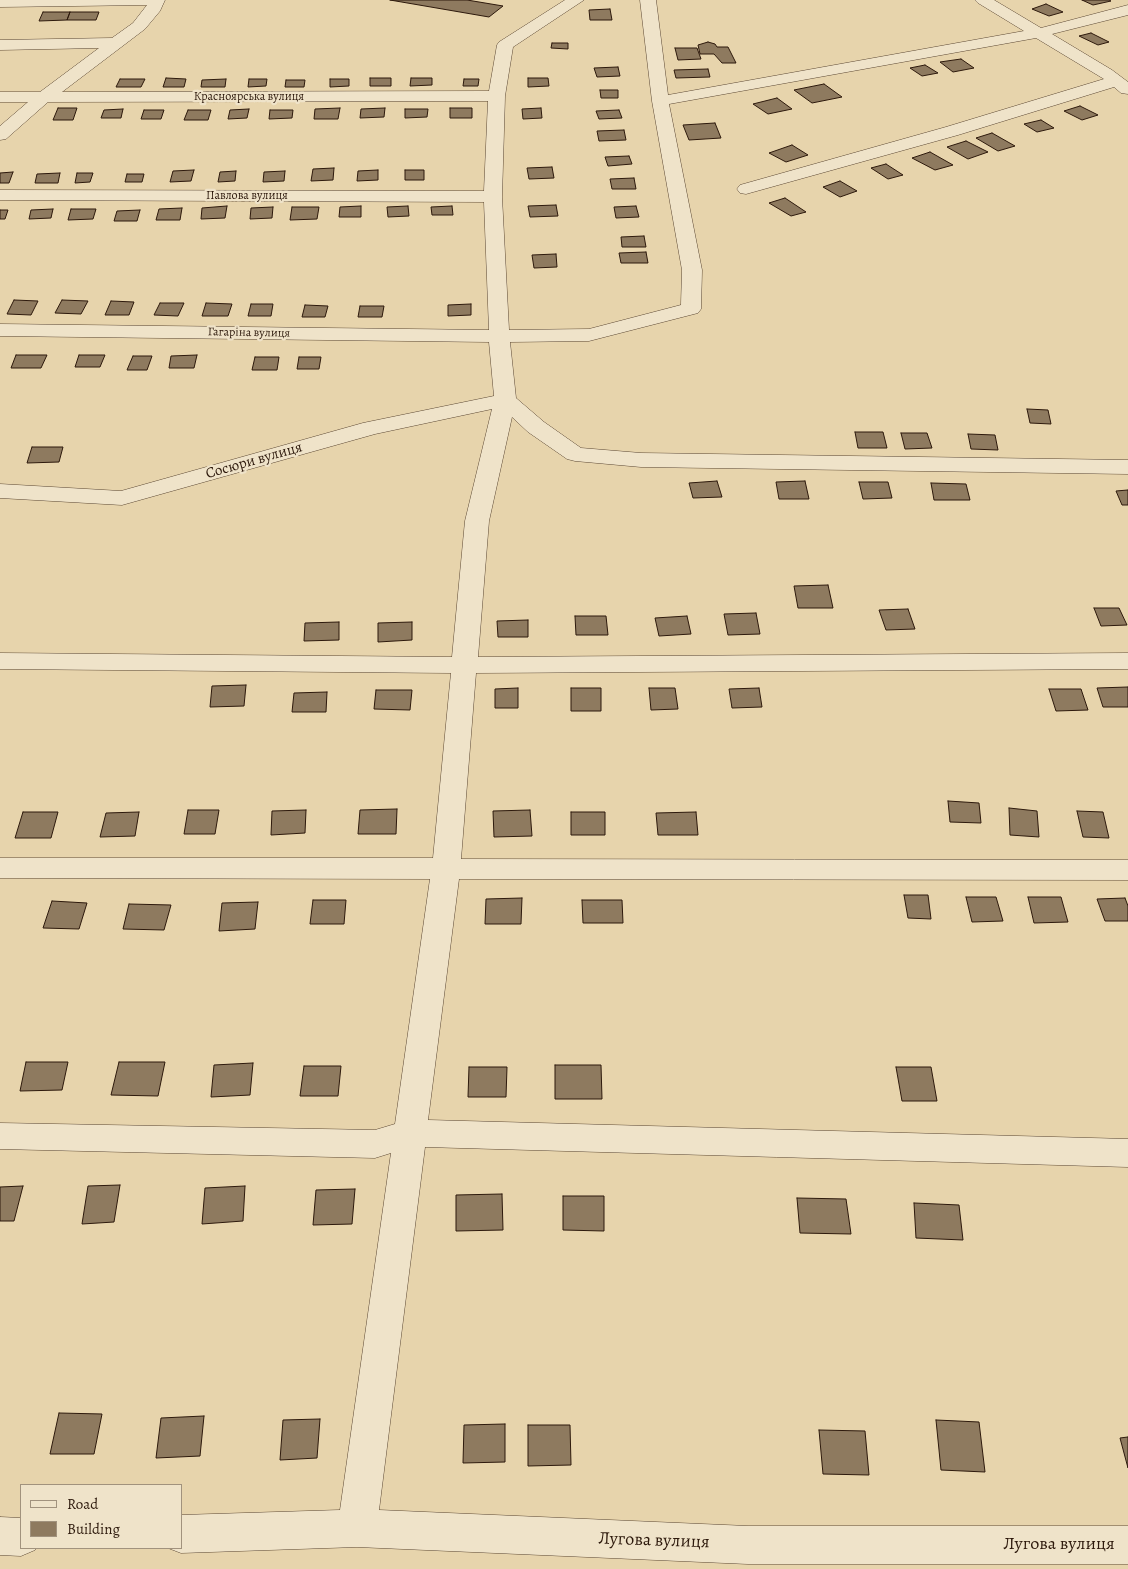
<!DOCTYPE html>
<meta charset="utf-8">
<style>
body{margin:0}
#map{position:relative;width:1128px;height:1569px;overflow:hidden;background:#e7d4ac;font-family:Alegreya,serif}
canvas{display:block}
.legend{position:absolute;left:20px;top:1484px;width:162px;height:65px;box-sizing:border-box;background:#efe3c9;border:1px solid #a1927d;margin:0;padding:6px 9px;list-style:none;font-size:15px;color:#2d190c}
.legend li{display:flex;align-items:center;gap:10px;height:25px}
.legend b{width:25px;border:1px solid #a1927d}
</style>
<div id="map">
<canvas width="1128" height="1569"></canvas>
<ul class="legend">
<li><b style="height:6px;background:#efe3c9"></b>Road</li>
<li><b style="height:14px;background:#8e7a5f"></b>Building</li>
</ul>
</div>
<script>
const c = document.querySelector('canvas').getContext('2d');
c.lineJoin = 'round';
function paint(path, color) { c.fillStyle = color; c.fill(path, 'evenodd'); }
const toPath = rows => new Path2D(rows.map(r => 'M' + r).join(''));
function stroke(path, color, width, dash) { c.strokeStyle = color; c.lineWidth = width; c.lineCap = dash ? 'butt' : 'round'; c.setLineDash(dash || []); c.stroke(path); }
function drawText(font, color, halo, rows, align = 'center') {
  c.font = font + ' Alegreya,serif'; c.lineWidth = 4.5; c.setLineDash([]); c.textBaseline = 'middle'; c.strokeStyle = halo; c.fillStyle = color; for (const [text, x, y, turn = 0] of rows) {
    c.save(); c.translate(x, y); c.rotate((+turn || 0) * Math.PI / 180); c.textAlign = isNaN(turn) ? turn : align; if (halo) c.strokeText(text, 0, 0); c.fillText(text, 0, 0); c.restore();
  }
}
const building = toPath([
 [390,0,467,0,503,6,489,17,390,0],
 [1082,0,1109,0,1111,1,1093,5,1082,0],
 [1046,4,1063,12,1049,16,1032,9,1046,4],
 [610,9,612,20,590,20,589,10,610,9],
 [43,12,70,12,67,20,39,21,43,12],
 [70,12,99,12,96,20,67,20,70,12],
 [1091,33,1109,42,1098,45,1079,36,1091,33],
 [708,42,715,44,717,47,728,47,736,63,722,63,714,54,700,54,698,45,708,42],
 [552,43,568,43,568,49,551,48,552,43],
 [675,48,697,48,701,59,678,60,675,48],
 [961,59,974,68,953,72,940,62,961,59],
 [925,65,938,73,922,76,910,68,925,65],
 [618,67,620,76,597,77,594,68,618,67],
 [708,69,710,77,676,78,674,70,708,69],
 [166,78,186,79,184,87,163,87,166,78],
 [370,78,391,78,391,86,370,86,370,78],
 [411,78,432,78,432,85,410,86,411,78],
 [528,78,548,78,549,86,528,87,528,78],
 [120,79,145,79,141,87,116,87,120,79],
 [226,79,225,87,201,87,202,80,226,79],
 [249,79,267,79,266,86,248,87,249,79],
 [330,79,349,79,349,86,330,87,330,79],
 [464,79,479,79,478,86,463,86,464,79],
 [286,80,305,80,304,87,285,87,286,80],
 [824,84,842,97,812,103,794,90,824,84],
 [600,90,618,90,618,98,601,98,600,90],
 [777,98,792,109,768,114,753,104,777,98],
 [1080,106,1098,115,1082,120,1064,111,1080,106],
 [58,108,77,108,73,120,53,120,58,108],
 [340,108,338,119,314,119,315,109,340,108],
 [385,108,384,117,360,118,361,109,385,108],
 [450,108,472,108,472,118,450,118,450,108],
 [541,108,542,118,523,119,522,109,541,108],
 [123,109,121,118,101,118,104,110,123,109],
 [249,109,247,118,228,119,230,110,249,109],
 [405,109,428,109,427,117,405,118,405,109],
 [144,110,164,110,161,119,141,119,144,110],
 [188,110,211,110,208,120,184,120,188,110],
 [270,110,293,110,292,118,269,119,270,110],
 [619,110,622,118,599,119,596,111,619,110],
 [1041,120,1054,128,1037,132,1024,124,1041,120],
 [715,123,721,138,689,140,683,125,715,123],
 [624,130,626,140,599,141,597,131,624,130],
 [992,133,1015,146,998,151,976,138,992,133],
 [966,141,988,152,968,159,947,147,966,141],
 [792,145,808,155,786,162,769,153,792,145],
 [930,152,953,165,935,170,912,158,930,152],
 [629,156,632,164,608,166,605,157,629,156],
 [886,164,903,175,888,179,871,168,886,164],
 [552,167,554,178,529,179,527,168,552,167],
 [334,168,333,180,311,181,313,169,334,168],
 [194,170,191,181,170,182,173,171,194,170],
 [378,170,378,180,357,181,358,171,378,170],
 [405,170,424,170,424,180,405,180,405,170],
 [236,171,235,181,218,182,220,172,236,171],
 [285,171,284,181,263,182,264,172,285,171],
 [13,172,9,183,0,183,0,173,13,172],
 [60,173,58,183,35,183,37,174,60,173],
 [77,173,93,173,90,182,75,183,77,173],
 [127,174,144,174,142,182,125,182,127,174],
 [634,178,636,189,612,189,610,179,634,178],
 [840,181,857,191,840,197,823,187,840,181],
 [785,198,806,212,791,216,769,203,785,198],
 [556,205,558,216,530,217,528,206,556,205],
 [227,206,225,218,201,219,202,208,227,206],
 [361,206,361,217,339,217,340,207,361,206],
 [408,206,409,216,388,217,387,207,408,206],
 [452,206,453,215,432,215,431,207,452,206],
 [636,206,639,217,616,218,614,207,636,206],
 [273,207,272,218,250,219,251,208,273,207],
 [292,207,319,207,317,219,290,220,292,207],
 [182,208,180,220,156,220,159,209,182,208],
 [53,209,51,218,29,219,31,210,53,209],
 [71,209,96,209,93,219,68,220,71,209],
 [0,210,8,210,5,219,0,219,0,210],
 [140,210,137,221,114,221,117,211,140,210],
 [644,236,646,247,622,247,621,237,644,236],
 [646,252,648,263,621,263,619,253,646,252],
 [556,254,557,267,534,268,532,255,556,254],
 [14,300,38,301,31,315,7,314,14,300],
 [62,300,88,301,81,314,55,313,62,300],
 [111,301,134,302,129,315,105,315,111,301],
 [160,303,184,303,178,316,154,315,160,303],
 [206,303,232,304,228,316,202,316,206,303],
 [251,304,273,304,271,316,248,316,251,304],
 [471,304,471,315,448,316,448,305,471,304],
 [305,305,328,306,325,317,302,317,305,305],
 [360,306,384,306,382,317,358,317,360,306],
 [16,355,47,355,41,368,11,368,16,355],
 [79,355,105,355,100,367,75,367,79,355],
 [197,355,194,368,169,368,171,356,197,355],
 [133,356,152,356,147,370,127,370,133,356],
 [255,357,279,357,277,370,252,370,255,357],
 [299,357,321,357,319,369,297,369,299,357],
 [1027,409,1048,410,1051,424,1030,423,1027,409],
 [855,432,883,432,887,448,858,448,855,432],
 [901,433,927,433,932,448,905,449,901,433],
 [968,434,995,435,998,450,971,449,968,434],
 [32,447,63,447,59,462,27,463,32,447],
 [717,481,722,497,693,498,689,483,717,481],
 [805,481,809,499,779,499,776,482,805,481],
 [859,482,888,482,892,498,863,499,859,482],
 [931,483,966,484,970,500,934,500,931,483],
 [1128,490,1128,505,1122,505,1116,491,1128,490],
 [828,585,833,608,798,608,794,586,828,585],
 [1094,608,1119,608,1127,625,1101,626,1094,608],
 [908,609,915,629,886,630,879,610,908,609],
 [756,613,760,634,728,635,724,614,756,613],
 [575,616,606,616,608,635,576,635,575,616],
 [687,616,691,634,659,636,655,618,687,616],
 [528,620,528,637,498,637,497,621,528,620],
 [339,622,339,640,304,641,305,623,339,622],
 [412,622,412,640,378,642,378,623,412,622],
 [246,685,244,706,210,707,212,686,246,685],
 [1128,687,1128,707,1103,707,1097,688,1128,687],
 [518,688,518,708,495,708,495,689,518,688],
 [571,688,601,688,601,711,571,711,571,688],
 [649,688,675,688,678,709,651,710,649,688],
 [759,688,762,707,732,708,729,689,759,688],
 [1049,689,1081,689,1088,710,1056,711,1049,689],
 [376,690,412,690,410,710,374,709,376,690],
 [327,692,326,712,292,712,294,693,327,692],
 [948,801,979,803,981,823,950,822,948,801],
 [1009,808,1037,811,1039,837,1010,835,1009,808],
 [397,809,396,834,358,834,360,810,397,809],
 [188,810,219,810,215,834,184,834,188,810],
 [306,810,305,833,271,835,272,811,306,810],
 [530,810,532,836,494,837,493,811,530,810],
 [1077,811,1103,812,1109,838,1083,837,1077,811],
 [23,812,58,812,51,838,15,838,23,812],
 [139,812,135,836,100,837,106,813,139,812],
 [571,812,605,812,605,835,571,835,571,812],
 [696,812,698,835,658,835,656,813,696,812],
 [904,895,928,895,931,919,908,918,904,895],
 [966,897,996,897,1003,921,972,922,966,897],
 [1028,897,1061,897,1068,922,1034,923,1028,897],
 [522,898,521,924,485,924,486,899,522,898],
 [1125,898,1128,906,1128,921,1105,921,1097,899,1125,898],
 [313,900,346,900,344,924,310,924,313,900],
 [582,900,622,900,623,923,583,923,582,900],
 [52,901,87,903,79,929,43,928,52,901],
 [258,902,255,929,219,931,222,903,258,902],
 [129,904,171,905,164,930,123,929,129,904],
 [26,1062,68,1062,62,1090,20,1091,26,1062],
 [119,1062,165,1062,158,1096,111,1095,119,1062],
 [253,1063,250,1095,211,1097,214,1065,253,1063],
 [555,1065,601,1065,602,1099,555,1099,555,1065],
 [304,1066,341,1066,338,1096,300,1096,304,1066],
 [469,1067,507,1067,506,1097,468,1097,469,1067],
 [896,1067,931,1067,937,1101,902,1101,896,1067],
 [120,1185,114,1222,82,1224,88,1186,120,1185],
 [23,1186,14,1221,0,1221,0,1187,23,1186],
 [245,1186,243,1221,202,1224,205,1188,245,1186],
 [355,1189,352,1224,313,1225,316,1190,355,1189],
 [502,1194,503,1230,456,1231,456,1195,502,1194],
 [563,1196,604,1196,604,1231,563,1230,563,1196],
 [797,1198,846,1199,851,1234,800,1233,797,1198],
 [914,1203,959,1205,963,1240,916,1238,914,1203],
 [59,1413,102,1414,94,1454,50,1454,59,1413],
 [204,1416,200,1456,156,1458,161,1418,204,1416],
 [320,1419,317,1458,280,1460,283,1420,320,1419],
 [936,1420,979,1422,985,1472,941,1470,936,1420],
 [505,1424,505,1462,463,1463,464,1425,505,1424],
 [528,1425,570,1425,571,1465,528,1466,528,1425],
 [819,1430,865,1431,869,1475,823,1474,819,1430],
 [1128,1437,1128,1468,1120,1438,1128,1437]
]);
paint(building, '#8e7a5f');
stroke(building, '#2d190c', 1);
const street = toPath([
 [0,0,165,0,160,11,145,29,62,92,489,91,497,45,499,42,565,0,584,0,513,47,505,96,502,197,509,330,589,329,681,305,682,270,652,101,640,0,656,0,668,95,1024,31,978,3,975,0,994,0,1041,28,1128,5,1128,15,1052,34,1112,70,1128,82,1128,94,1121,93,1114,87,958,135,746,194,740,193,737,189,740,185,946,127,1104,79,1036,38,669,104,702,270,701,309,698,313,589,341,510,342,516,398,544,422,581,448,641,453,1128,460,1128,474,641,467,575,461,567,459,528,432,512,417,489,521,478,657,1128,653,1128,669,476,673,461,859,1128,860,1128,880,459,879,428,1120,1128,1139,1128,1167,425,1147,379,1510,748,1526,1128,1526,1128,1564,748,1564,357,1547,181,1553,168,1548,181,1548,181,1515,340,1510,391,1153,375,1158,0,1149,0,1123,375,1130,395,1124,430,879,0,878,0,858,433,858,451,673,0,669,0,653,452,657,465,521,492,409,375,434,122,505,0,498,0,484,121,491,363,423,494,396,489,342,0,336,0,324,489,330,484,202,0,200,0,190,484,191,488,101,48,102,6,139,0,140,0,126,28,102,0,102,0,92,40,92,99,48,0,50,0,40,112,38,133,23,147,5,0,7,0,0],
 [0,1517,21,1518,21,1548,36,1548,35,1550,21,1556,0,1555,0,1517]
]);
stroke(street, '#5c4834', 1);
paint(street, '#efe3c9');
drawText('12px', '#2d190c', '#efe3c9', [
 ["Красноярська вулиця",249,97],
 ["Павлова вулиця",247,196],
 ["Гагаріна вулиця",249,333,1]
]);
drawText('15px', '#2d190c', '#efe3c9', [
 ["Сосюри вулиця",254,461,-16]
]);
drawText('18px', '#2d190c', '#efe3c9', [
 ["Лугова вулиця",654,1541,2],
 ["Лугова вулиця",1059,1545]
]);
</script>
